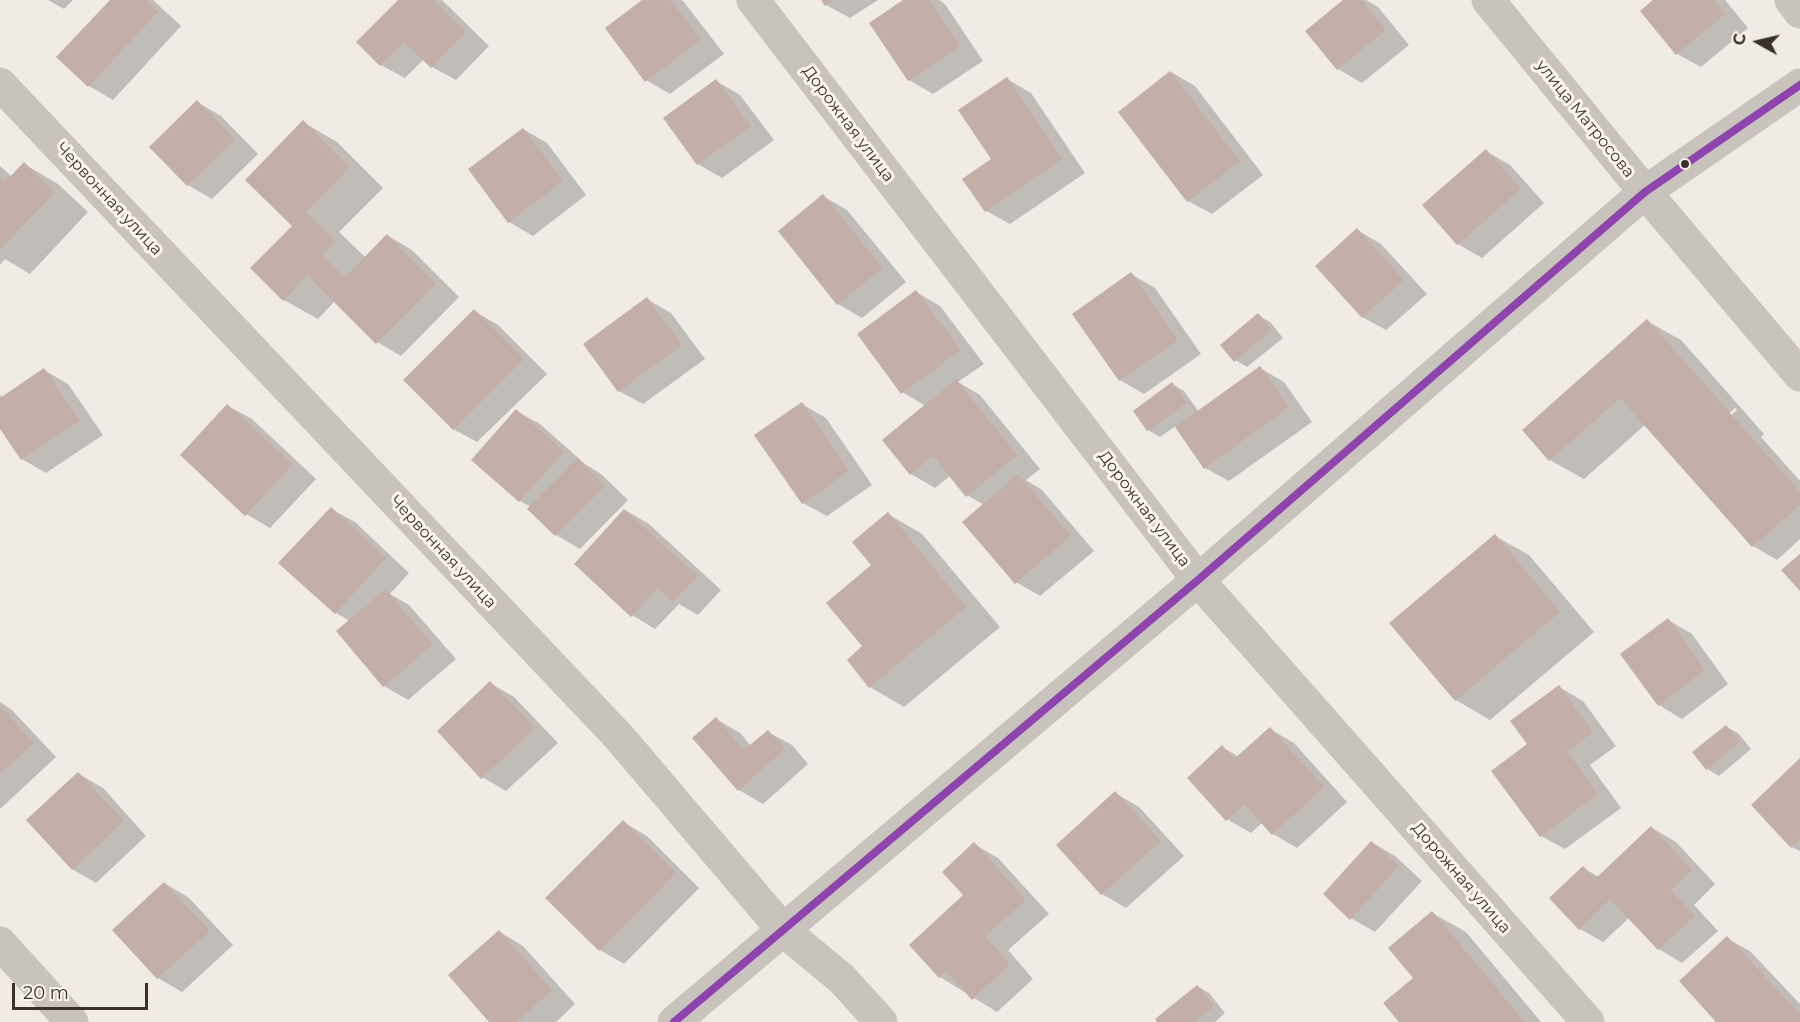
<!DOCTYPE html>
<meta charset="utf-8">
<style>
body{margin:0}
#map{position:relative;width:1800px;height:1022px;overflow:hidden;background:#f0ebe5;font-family:Montserrat,sans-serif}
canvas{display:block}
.north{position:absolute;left:1728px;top:12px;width:60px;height:60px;-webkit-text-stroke:4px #fbf5ee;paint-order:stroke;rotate:278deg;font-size:16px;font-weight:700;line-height:24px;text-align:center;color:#3b302b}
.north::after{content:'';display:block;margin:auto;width:21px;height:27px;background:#3b302b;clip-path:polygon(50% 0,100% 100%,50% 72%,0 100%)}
.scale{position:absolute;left:12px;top:983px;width:136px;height:27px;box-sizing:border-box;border:3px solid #3b302b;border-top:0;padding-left:8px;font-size:18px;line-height:21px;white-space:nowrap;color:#3b302b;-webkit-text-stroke:4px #fbf5ee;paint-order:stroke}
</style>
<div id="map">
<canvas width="1800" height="1022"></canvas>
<div class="north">С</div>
<div class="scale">20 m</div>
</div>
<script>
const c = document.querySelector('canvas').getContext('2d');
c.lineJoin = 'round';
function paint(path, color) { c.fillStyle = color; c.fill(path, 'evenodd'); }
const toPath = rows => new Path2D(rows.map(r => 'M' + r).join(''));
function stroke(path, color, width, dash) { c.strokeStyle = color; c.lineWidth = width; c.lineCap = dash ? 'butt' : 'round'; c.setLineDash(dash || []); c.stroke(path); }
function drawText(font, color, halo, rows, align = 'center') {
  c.font = font + ' Montserrat,sans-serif'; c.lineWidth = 6; c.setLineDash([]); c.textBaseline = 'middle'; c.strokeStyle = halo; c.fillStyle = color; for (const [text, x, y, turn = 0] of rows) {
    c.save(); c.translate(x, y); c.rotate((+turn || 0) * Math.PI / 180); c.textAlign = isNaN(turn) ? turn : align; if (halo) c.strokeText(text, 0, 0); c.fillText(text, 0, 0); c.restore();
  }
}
paint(toPath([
 [48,0,73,0,64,9],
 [112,0,153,0,181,26,113,100,89,86],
 [400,0,442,0,489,46,456,80,432,67,424,59,405,78,381,65],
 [644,0,681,0,684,2,724,54,670,94,646,80],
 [823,0,878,0,850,18,826,5],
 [906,0,939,0,945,4,983,61,933,94,909,80],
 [1345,0,1366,0,1378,7,1409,45,1362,83,1338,69],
 [1655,0,1725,0,1748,28,1701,67,1677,54],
 [1171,72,1195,86,1263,175,1212,214,1188,201],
 [1007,79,1031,93,1085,173,1010,224,986,211],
 [716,81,740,95,774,140,722,178,698,164],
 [197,102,221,116,258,154,212,199,188,185],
 [303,122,337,142,383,188,339,232,366,258,388,236,412,250,459,297,401,356,377,342,336,300,318,319,284,300,294,226],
 [523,129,547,143,586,195,533,236,509,222],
 [1486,151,1510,165,1544,203,1482,258,1458,244],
 [24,164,58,184,88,212,30,274,5,259,0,265,0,166,12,177],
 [823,196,847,210,906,282,862,318,838,304,780,231],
 [1357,230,1381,244,1427,294,1386,330,1362,317],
 [1131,274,1155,288,1201,354,1144,394,1120,380],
 [916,292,940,306,984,364,958,382,980,395,1040,469,1026,480,1042,490,1094,551,1040,596,1016,582,984,505,967,495,951,475,935,488,911,474,926,406,902,392],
 [647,299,671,313,705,359,643,404,619,391],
 [474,311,498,325,547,374,477,442,453,429],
 [1258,315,1270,322,1283,338,1247,367,1235,360],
 [1647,321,1681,340,1764,434,1761,437,1800,481,1800,539,1777,560,1753,546,1645,425,1584,479,1550,460],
 [1735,408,1737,410,1686,456,1684,454],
 [1260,368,1284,382,1312,422,1229,481,1205,468,1176,426,1160,437,1148,430,1135,411,1172,384,1184,391,1199,412],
 [44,370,68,384,103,435,46,473,22,459,0,426,0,395,3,398],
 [802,404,826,418,872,485,827,516,803,503],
 [228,406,252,419,316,479,270,528,246,514],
 [516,411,540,424,585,464,601,474,628,500,580,549,556,535,529,509,531,507,520,501,473,459],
 [331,509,355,522,409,573,390,594,409,605,456,659,408,700,384,686,338,632,350,621,336,613],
 [625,510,649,524,721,590,698,615,679,604,655,629,632,615],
 [888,514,922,534,1000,627,904,707,870,687,849,660,864,647,873,565],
 [1495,536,1529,555,1594,632,1490,720,1456,700],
 [1668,620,1692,634,1728,684,1682,719,1659,705],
 [490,683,514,697,558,743,506,791,482,777],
 [1559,687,1583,701,1616,746,1590,765,1621,808,1565,849,1541,836,1529,745],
 [0,702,12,710,56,757,0,809],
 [716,719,740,733,751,746,768,732,792,745,808,764,763,804,739,790],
 [1726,727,1738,733,1751,749,1719,776,1707,769],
 [1270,729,1294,743,1347,802,1297,848,1273,834,1263,822,1251,833,1227,819,1222,747,1239,757],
 [1800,760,1800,851,1792,847],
 [79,774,103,788,146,836,96,883,72,869],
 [1115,793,1139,807,1184,856,1126,908,1102,894,1058,845],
 [623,822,647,836,699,888,624,964,600,950],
 [1652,828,1676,842,1715,884,1694,905,1718,931,1682,963,1659,949,1629,918,1603,942,1580,929,1583,868,1599,877],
 [1371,842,1395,856,1422,881,1375,932,1351,918],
 [974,844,998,858,1049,914,1008,950,1033,979,997,1012,940,977,966,896],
 [164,883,188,897,233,945,182,992,158,978,114,930],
 [1432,913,1466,932,1541,1022,1401,1022],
 [500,932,523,946,575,1004,556,1022,491,1022],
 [1727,938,1751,952,1800,1004,1800,1022,1718,1022],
 [1197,986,1209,993,1225,1013,1215,1022,1159,1022]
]), '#0003');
paint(toPath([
 [110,0,146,0,158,12,88,87,56,57],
 [398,0,433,0,466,32,431,68,404,42,380,66,356,42],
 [642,0,671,0,701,40,645,82,605,28],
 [821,0,834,0,825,6],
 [903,0,929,0,960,46,908,81,869,23],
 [1343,0,1361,0,1386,30,1337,70,1305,31],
 [1653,0,1714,0,1725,14,1676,55,1640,11],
 [1170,71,1240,161,1187,202,1118,112],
 [1007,77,1062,159,985,212,962,179,991,159,958,110],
 [716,79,751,126,697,165,663,118],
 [197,100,235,140,187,186,149,147],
 [303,120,350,167,306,212,336,241,322,255,345,277,387,234,436,283,376,344,307,275,283,301,250,268,292,226,245,180],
 [523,128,563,181,508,223,468,169],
 [1486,149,1521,189,1457,245,1422,205],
 [24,162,55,192,0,250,0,177,5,182],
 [823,194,883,268,837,305,778,231],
 [1357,228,1404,280,1362,318,1315,266],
 [1131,272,1178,340,1119,381,1072,314],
 [916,290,961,350,901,394,857,334],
 [647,297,682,345,618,392,583,344],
 [474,309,524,359,453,430,403,380],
 [1258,313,1272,330,1234,362,1220,345],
 [1647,319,1800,492,1800,505,1752,547,1620,398,1549,461,1522,430],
 [1260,366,1289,407,1204,469,1175,427],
 [44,368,80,421,21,460,0,429,0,398],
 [956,379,1017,455,966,497,933,456,910,475,882,440],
 [1172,382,1187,403,1147,431,1133,411],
 [802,402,849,471,802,504,754,435],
 [227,404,293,464,245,516,180,455],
 [516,409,564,452,519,502,471,460],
 [577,458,605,486,555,536,527,509],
 [1018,474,1071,536,1015,584,962,522],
 [331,507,386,558,335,614,278,563],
 [624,509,698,576,673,602,658,588,631,617,574,564],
 [888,512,966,607,869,688,847,660,862,646,826,603,871,565,852,542],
 [1495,534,1560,612,1455,701,1389,623],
 [1800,554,1800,591,1781,570],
 [385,589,433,645,383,687,336,631],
 [1668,618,1705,670,1658,706,1620,654],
 [490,681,535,728,481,779,437,731],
 [1559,685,1593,732,1567,751,1598,794,1540,837,1491,771,1527,744,1510,721],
 [0,706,34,743,0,774],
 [716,717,744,750,768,730,785,749,738,791,692,738],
 [1726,725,1740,742,1706,770,1692,752],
 [1270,727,1324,787,1272,835,1244,804,1226,821,1187,778,1222,745,1234,759],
 [1800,758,1800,839,1791,848,1751,805],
 [78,772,124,821,72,870,26,820],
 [1115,791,1161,841,1101,895,1056,845],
 [623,820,676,873,599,951,545,898],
 [1651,826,1692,870,1671,890,1695,916,1658,950,1610,899,1579,930,1549,898,1583,866,1595,879],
 [1371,841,1399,866,1350,920,1323,894],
 [974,842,1026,900,985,936,1010,964,972,1000,946,971,939,978,909,945,963,895,942,872],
 [164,882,210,931,157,979,112,930],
 [1432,911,1525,1022,1399,1022,1383,1003,1413,978,1388,948],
 [499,930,552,990,517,1022,489,1022,448,975],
 [1727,936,1800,1014,1800,1022,1716,1022,1679,981],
 [1197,985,1214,1006,1195,1022,1157,1022,1155,1019]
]), '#c3afa7');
stroke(toPath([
 [753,0,1198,580,1588,1022],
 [1791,0,1800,12],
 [0,84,619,737,784,931,842,979,881,1022],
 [0,943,72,1022],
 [674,1022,1198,580,1645,192,1800,85]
]), '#c9c3be', 33);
stroke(toPath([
 [1488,0,1645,192,1800,375]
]), '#c9c3be', 33);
stroke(toPath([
 [674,1022,1198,580,1645,192,1800,85]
]), '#8e44ad', 8);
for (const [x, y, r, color] of [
 [1685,164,5,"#3b302b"]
]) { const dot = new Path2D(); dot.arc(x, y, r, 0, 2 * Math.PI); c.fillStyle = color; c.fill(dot); stroke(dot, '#fbf5ee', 2); }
drawText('16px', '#3b302b', '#fbf5ee', [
 ["улица Матросова",1585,119,51],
 ["Дорожная улица",848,124,53],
 ["Червонная улица",109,199,47],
 ["Дорожная улица",1144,509,53],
 ["Червонная улица",443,552,47],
 ["Дорожная улица",1461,878,49]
]);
</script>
